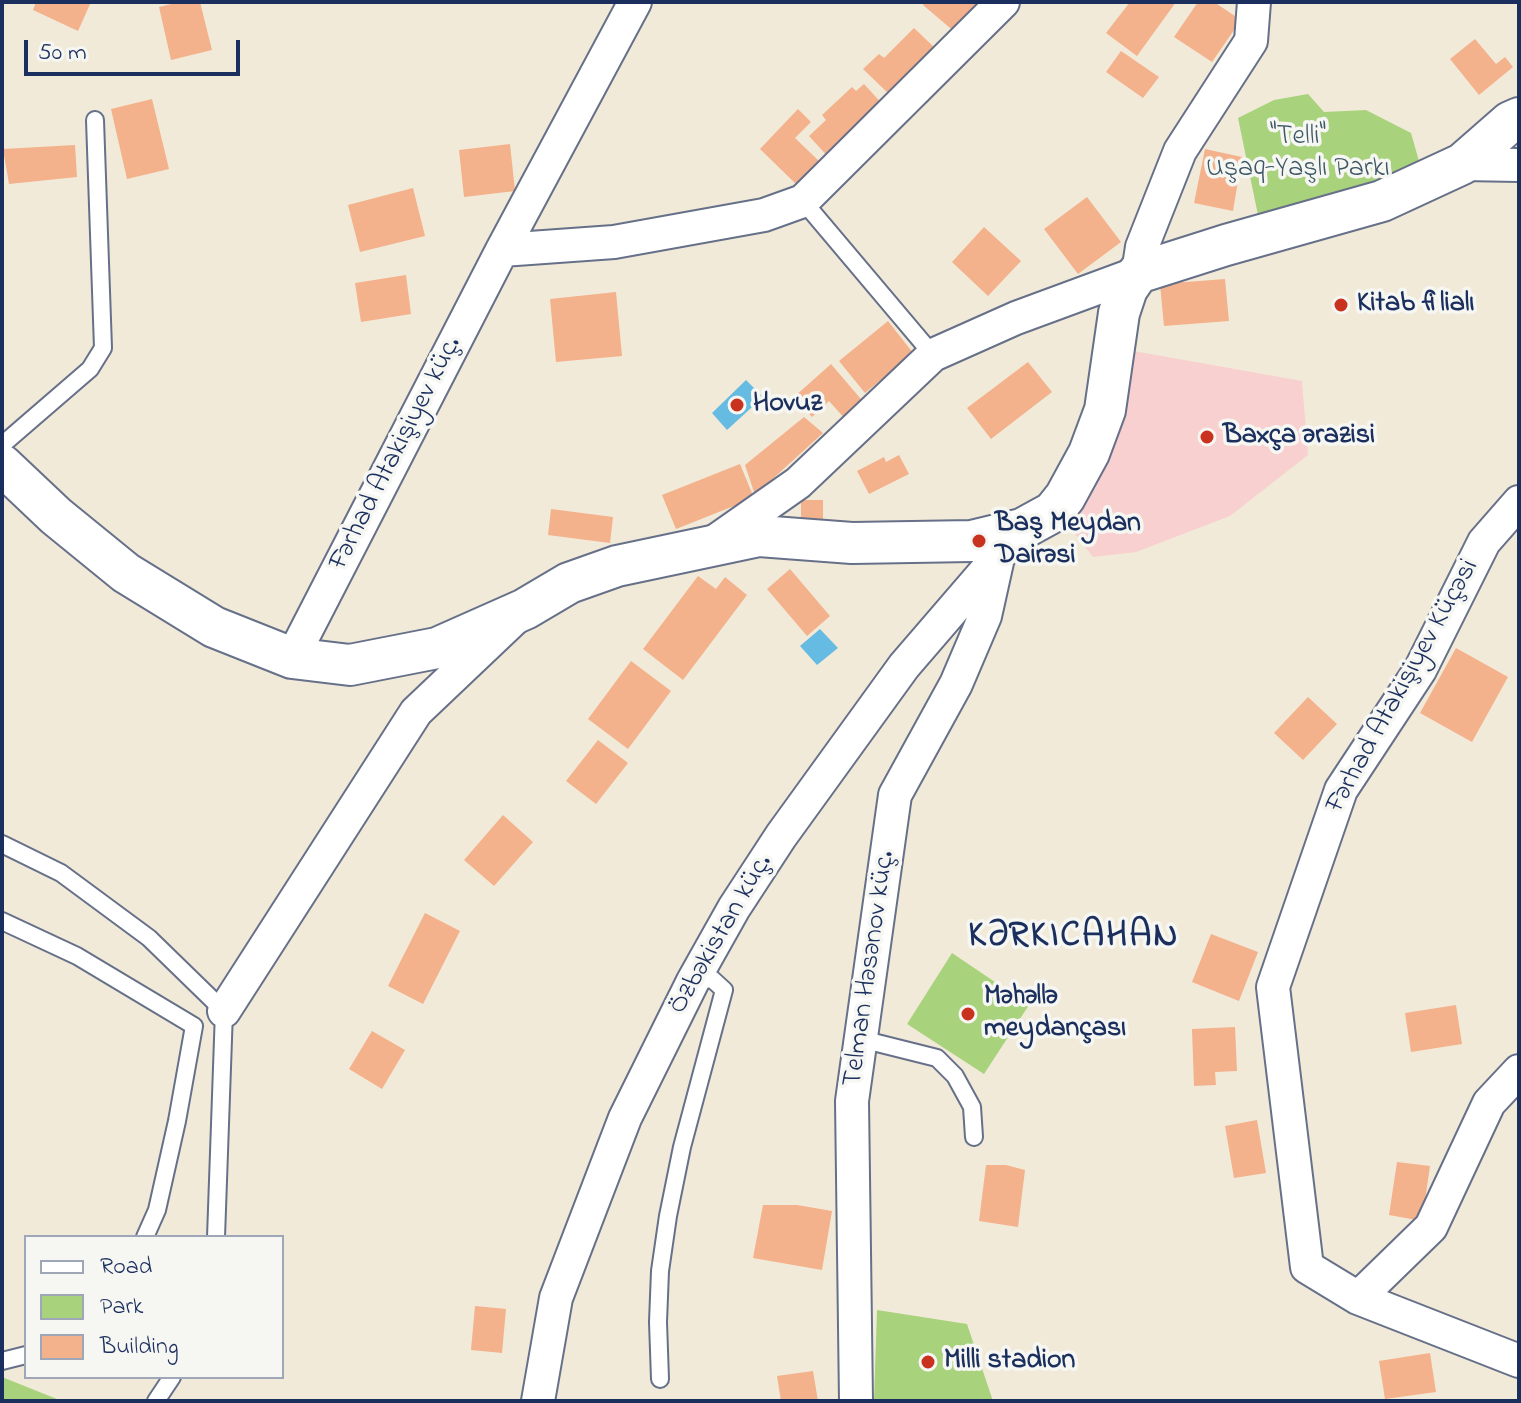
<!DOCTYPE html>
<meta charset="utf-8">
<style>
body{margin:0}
#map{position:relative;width:1521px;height:1403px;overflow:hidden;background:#f2ead8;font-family:"Indie Flower",sans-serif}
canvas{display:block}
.frame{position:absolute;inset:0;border:4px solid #1b2f5e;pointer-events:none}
.legend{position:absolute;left:24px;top:1235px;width:260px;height:144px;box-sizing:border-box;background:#f6f6f2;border:2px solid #9ea6b7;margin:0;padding:10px 14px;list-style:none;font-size:24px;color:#1b2f5e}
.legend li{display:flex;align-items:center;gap:16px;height:40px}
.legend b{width:40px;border:2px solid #9ea6b7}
.scale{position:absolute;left:24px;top:40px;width:216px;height:36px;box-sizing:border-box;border:4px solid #1b2f5e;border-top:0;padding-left:10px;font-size:24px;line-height:28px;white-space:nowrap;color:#1b2f5e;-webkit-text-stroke:6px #f6f6f2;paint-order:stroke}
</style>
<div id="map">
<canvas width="1521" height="1403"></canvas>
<div class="frame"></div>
<ul class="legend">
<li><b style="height:10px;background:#fff"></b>Road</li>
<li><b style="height:22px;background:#a9d27d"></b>Park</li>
<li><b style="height:22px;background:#f3b18c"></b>Building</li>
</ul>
<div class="scale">50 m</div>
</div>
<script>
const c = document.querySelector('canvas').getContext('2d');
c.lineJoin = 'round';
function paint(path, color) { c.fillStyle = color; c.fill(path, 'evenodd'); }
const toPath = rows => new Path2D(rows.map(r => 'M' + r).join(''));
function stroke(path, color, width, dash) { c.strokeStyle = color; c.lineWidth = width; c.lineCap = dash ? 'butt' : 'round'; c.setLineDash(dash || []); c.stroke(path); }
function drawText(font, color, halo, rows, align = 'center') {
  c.font = font + ' "Indie Flower",sans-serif'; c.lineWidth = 7; c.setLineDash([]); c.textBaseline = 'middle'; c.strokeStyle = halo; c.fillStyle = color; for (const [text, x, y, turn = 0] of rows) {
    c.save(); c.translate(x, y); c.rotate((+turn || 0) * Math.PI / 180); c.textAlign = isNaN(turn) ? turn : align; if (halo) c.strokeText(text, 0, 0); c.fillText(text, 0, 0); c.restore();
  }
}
paint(toPath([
 [1128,350,1302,381,1308,455,1230,516,1136,552,1093,557,1062,517]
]), '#f7d0cf');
paint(toPath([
 [1308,94,1324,112,1366,110,1411,133,1421,168,1259,220,1238,118,1274,100],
 [952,953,1029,1005,984,1074,907,1024],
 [877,1310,967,1324,993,1401,874,1401],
 [2,1377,62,1401,2,1401]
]), '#a9d27d');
paint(toPath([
 [746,380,763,397,727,430,712,413],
 [820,629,838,648,817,665,800,646]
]), '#65bbe1');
paint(toPath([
 [36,2,91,2,78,31,33,10],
 [180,2,200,2,212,50,171,60,159,7],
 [925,2,983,2,956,33,923,5],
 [1130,2,1176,2,1137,56,1106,33],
 [1198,2,1214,2,1241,20,1212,62,1174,37],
 [914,28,936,49,890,95,863,69,879,54,884,58],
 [1475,39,1496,64,1505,57,1513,67,1479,95,1450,59],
 [1121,51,1159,77,1143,98,1106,72],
 [864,84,885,107,830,159,809,136,826,120,822,115,852,87,856,91],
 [152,99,169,169,127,179,111,109],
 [798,109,811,122,795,138,820,162,797,185,760,149],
 [510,144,515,191,464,197,459,150],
 [75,145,77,177,9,184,3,149],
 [1205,149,1242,157,1233,211,1194,203],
 [413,188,425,236,360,252,348,205],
 [1087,197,1121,242,1078,274,1044,229],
 [984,227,1021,261,988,296,952,262],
 [406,275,411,314,361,322,355,283],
 [1225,279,1229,321,1164,326,1160,284],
 [616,292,622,356,556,362,550,299],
 [888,321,913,353,865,393,839,361],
 [1028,362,1052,392,991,439,967,408],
 [831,364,866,405,847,421,829,401,812,417,794,397],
 [804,417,823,433,755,495,745,465],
 [899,455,909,474,869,494,857,471,884,457,886,462],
 [740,464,754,498,676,529,662,495],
 [801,500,823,500,823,520,801,520],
 [551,509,613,517,610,543,548,535],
 [790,569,830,616,807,636,767,589],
 [698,576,716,589,725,577,747,595,683,680,643,649],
 [1456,648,1508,677,1472,742,1420,713],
 [631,661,671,691,628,749,588,719],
 [1308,697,1337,724,1303,760,1274,733],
 [598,740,628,763,596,804,566,781],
 [503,815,533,842,494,886,464,860],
 [425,913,460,931,423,1004,388,986],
 [1211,934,1258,952,1239,1001,1192,982],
 [1456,1005,1462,1044,1411,1052,1405,1013],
 [1235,1027,1237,1071,1215,1072,1216,1085,1194,1086,1192,1029],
 [372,1031,405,1050,382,1089,349,1069],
 [1257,1120,1266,1173,1234,1178,1225,1126],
 [1397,1162,1430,1166,1422,1221,1389,1215],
 [986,1165,1006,1165,1025,1170,1018,1227,979,1221],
 [763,1205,797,1205,832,1211,822,1270,753,1258],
 [475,1306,506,1309,502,1353,471,1350],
 [1430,1353,1436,1392,1385,1399,1379,1361],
 [813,1371,818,1401,781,1401,777,1376]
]), '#f3b18c');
const service = toPath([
 [803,201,933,355],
 [2,445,90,369,103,348,95,120],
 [2,844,61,873,149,938,224,1011],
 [2,921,77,956,194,1026],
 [861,1039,937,1058,955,1076,972,1107,974,1137],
 [145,1237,157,1210,177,1121,194,1026],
 [216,1237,224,1011],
 [2,1361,26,1355],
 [660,1379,658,1322,660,1271,668,1216,682,1147,724,990,712,979,693,981],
 [156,1401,172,1377]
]);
const minor = toPath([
 [1462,164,1519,165],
 [502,250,614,242,764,215,803,201,1003,2],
 [1519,502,1484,542,1420,670,1341,790,1273,987,1307,1267,1358,1298,1519,1361],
 [711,544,798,483,933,355,1016,318,1138,273,1142,247,1180,151,1251,41,1254,2],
 [292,658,502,250,635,2],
 [224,1011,416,712,514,619],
 [1358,1298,1431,1227,1489,1103,1519,1071],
 [538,1401,556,1298,625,1118,693,981,734,908,781,836,904,666,1022,529],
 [856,1401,852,1101,895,795,956,684,985,616,997,562]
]);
const tertiary = toPath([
 [2,465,56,516,126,573,214,627,292,658,350,665,437,648,525,609,569,583,617,566,759,536,852,543,972,541,1022,529,1053,512,1065,497,1089,453,1105,410,1119,313,1127,289,1138,273,1226,245,1382,201,1462,164,1510,122,1519,118]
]);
stroke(service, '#667089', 20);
stroke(minor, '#667089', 36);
stroke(tertiary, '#667089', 44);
stroke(service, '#fff', 16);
stroke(minor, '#fff', 32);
stroke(tertiary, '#fff', 40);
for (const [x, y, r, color] of [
 [1341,305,8,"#c8321e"],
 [737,405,8,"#c8321e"],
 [1207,437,8,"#c8321e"],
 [979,541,8,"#c8321e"],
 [968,1014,8,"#c8321e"],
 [928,1362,8,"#c8321e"]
]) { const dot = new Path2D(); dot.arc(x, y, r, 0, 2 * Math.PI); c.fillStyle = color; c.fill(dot); stroke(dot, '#f6f6f2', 3); }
drawText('28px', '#3e5866', '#f6f6f2', [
 ["\"Telli\"",1298,138],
 ["Uşaq-Yaşlı Parkı",1298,170]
]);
drawText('bold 28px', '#1b2f5e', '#f6f6f2', [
 ["Kitab filialı",1357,305],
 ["Hovuz",753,405],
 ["Baxça ərazisi",1223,437],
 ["Baş Meydan",995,525],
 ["Dairəsi",995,557],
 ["Məhəllə",984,998],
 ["meydançası",984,1030],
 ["Milli stadion",944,1362]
], 'left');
drawText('28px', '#1b2f5e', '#f6f6f2', [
 ["Fərhad Atakişiyev küç.",397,454,-63],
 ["Fərhad Atakişiyev Küçəsi",1404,687,-61],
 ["Özbəkistan küç.",722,935,-60],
 ["Telman Həsənov küç.",871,969,-82]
]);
c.letterSpacing = '2px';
drawText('bold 36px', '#1b2f5e', '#f6f6f2', [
 ["KƏRKICAHAN",1074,939]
]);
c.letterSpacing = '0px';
</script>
